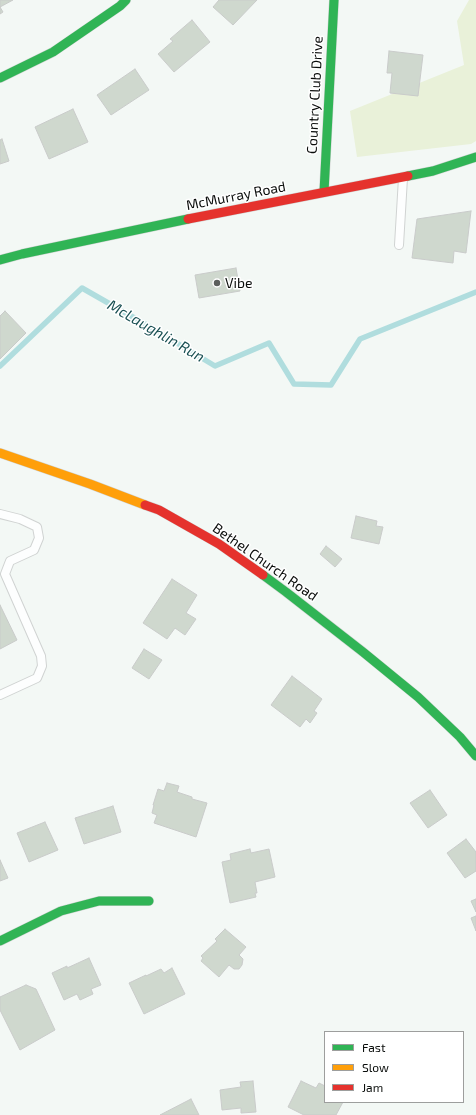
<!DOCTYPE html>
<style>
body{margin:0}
#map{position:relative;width:476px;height:1115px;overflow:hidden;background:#f3f8f5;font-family:"Exo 2",sans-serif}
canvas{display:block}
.legend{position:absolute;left:324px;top:1031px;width:140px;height:72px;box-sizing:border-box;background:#fff;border:1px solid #9d9e9d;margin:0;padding:5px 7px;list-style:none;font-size:12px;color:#0a0d0b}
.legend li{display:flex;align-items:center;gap:8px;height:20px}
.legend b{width:20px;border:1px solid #9d9e9d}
</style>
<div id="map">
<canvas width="476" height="1115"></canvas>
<ul class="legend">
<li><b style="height:5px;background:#30b455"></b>Fast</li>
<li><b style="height:5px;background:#ff9f0a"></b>Slow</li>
<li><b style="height:5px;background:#e5322d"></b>Jam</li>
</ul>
</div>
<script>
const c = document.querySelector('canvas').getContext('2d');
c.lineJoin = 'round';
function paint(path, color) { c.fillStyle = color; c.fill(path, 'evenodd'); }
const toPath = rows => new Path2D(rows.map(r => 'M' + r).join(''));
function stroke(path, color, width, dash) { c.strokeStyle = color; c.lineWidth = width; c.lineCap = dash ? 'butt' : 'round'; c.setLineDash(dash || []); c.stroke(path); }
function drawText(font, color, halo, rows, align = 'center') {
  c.font = font + ' "Exo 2",sans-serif'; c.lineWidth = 3; c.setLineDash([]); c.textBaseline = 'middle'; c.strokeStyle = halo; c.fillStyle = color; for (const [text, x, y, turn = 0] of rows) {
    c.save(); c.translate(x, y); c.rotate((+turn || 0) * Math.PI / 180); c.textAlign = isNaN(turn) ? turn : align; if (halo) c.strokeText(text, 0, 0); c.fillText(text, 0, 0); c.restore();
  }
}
paint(toPath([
 [469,0,476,0,476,141,471,144,357,157,350,111,464,65,457,21]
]), '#e9f1d9');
stroke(toPath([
 [0,366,82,288,152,328,215,366,269,343,294,384,331,385,360,339,476,292]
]), '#b0ddde', 5.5);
const building = toPath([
 [0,0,13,0,0,7,3,12,0,14,0,0],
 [219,0,257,0,233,25,213,7,219,0],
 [192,20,210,42,174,72,158,54,173,41,170,39,192,20],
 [389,51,423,55,418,96,390,93,392,73,387,73,389,51],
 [135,69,149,90,111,115,97,95,135,69],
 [73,109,88,142,49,159,35,127,73,109],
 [2,139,9,161,0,164,0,140,2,139],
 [471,211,466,253,454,251,453,263,412,258,417,219,471,211],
 [236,268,240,291,199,298,195,275,236,268],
 [5,311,26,333,0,359,0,316,5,311],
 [356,516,377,521,376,526,383,527,379,544,351,538,356,516],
 [326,546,342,559,335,567,320,554,326,546],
 [172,579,197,595,186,613,196,619,185,635,175,628,167,639,143,623,172,579],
 [0,605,17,640,0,649,0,605],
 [144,649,162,660,149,679,132,668,144,649],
 [292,676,322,699,314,711,317,713,310,723,306,719,300,727,271,705,292,676],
 [167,783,179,786,177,792,192,797,192,799,207,803,196,837,154,823,157,815,152,813,154,805,153,805,158,789,164,791,167,783],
 [430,790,447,815,428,828,410,803,430,790],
 [113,806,121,832,84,844,75,818,113,806],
 [45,822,58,850,29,862,17,833,45,822],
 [466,839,476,852,476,871,465,878,447,853,466,839],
 [250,849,251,853,269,849,275,877,255,882,257,893,255,893,256,897,230,903,222,862,231,860,230,854,250,849],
 [0,860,8,878,0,881,0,860],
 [476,899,476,912,471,901,476,899],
 [476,916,476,931,471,918,476,916],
 [225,929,246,947,239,955,243,959,242,965,239,969,234,969,229,965,219,977,201,961,203,958,201,956,217,941,215,939,225,929],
 [89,958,101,985,91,989,93,994,80,1000,77,994,64,1000,52,973,67,966,67,968,89,958],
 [172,968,185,994,144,1014,129,983,146,975,146,976,161,969,164,973,172,968],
 [26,985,36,989,55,1030,20,1050,0,1010,0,997,26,985],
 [253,1081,256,1112,241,1113,241,1108,222,1110,220,1090,241,1087,240,1082,253,1081],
 [301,1081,316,1088,319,1083,325,1086,325,1102,343,1102,336,1115,304,1115,288,1107,301,1081],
 [191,1099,199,1115,160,1115,191,1099]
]);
paint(building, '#cfd8ce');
stroke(building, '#c9cbca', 1);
const lane = toPath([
 [399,245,403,178],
 [0,514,20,519,37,527,39,538,34,550,10,561,5,574,41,656,42,666,37,678,0,695]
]);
const fast = toPath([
 [0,78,53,52,120,6,126,0],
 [408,176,433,171,476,157],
 [324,192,334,0],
 [0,260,22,254,188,219],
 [263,575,286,592,363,652,418,697,460,737,476,756],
 [0,941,61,911,99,901,149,901]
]);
const slow = toPath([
 [0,453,90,484,145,505]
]);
const jam = toPath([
 [188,219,408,176],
 [145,505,159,510,219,544,263,575]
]);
stroke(lane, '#d0d3d2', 10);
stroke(fast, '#d0d3d2', 10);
stroke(slow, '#d0d3d2', 10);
stroke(jam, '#d0d3d2', 10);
stroke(lane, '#fdfefe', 8);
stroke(fast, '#30b455', 9);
stroke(slow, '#ff9f0a', 9);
stroke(jam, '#e5322d', 9);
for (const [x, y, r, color] of [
 [217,283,4,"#5c5f5d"]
]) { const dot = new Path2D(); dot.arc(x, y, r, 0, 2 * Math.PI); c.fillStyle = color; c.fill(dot); stroke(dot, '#fff', 1.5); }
drawText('14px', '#0a0d0b', '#fff', [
 ["Country Club Drive",315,95,-87],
 ["McMurray Road",236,196,-11],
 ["Bethel Church Road",265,562,35]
]);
drawText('14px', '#0a0d0b', '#fff', [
 ["Vibe",225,283]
], 'left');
drawText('italic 15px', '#1b5154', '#fff', [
 ["McLaughlin Run",156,331,30]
]);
</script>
